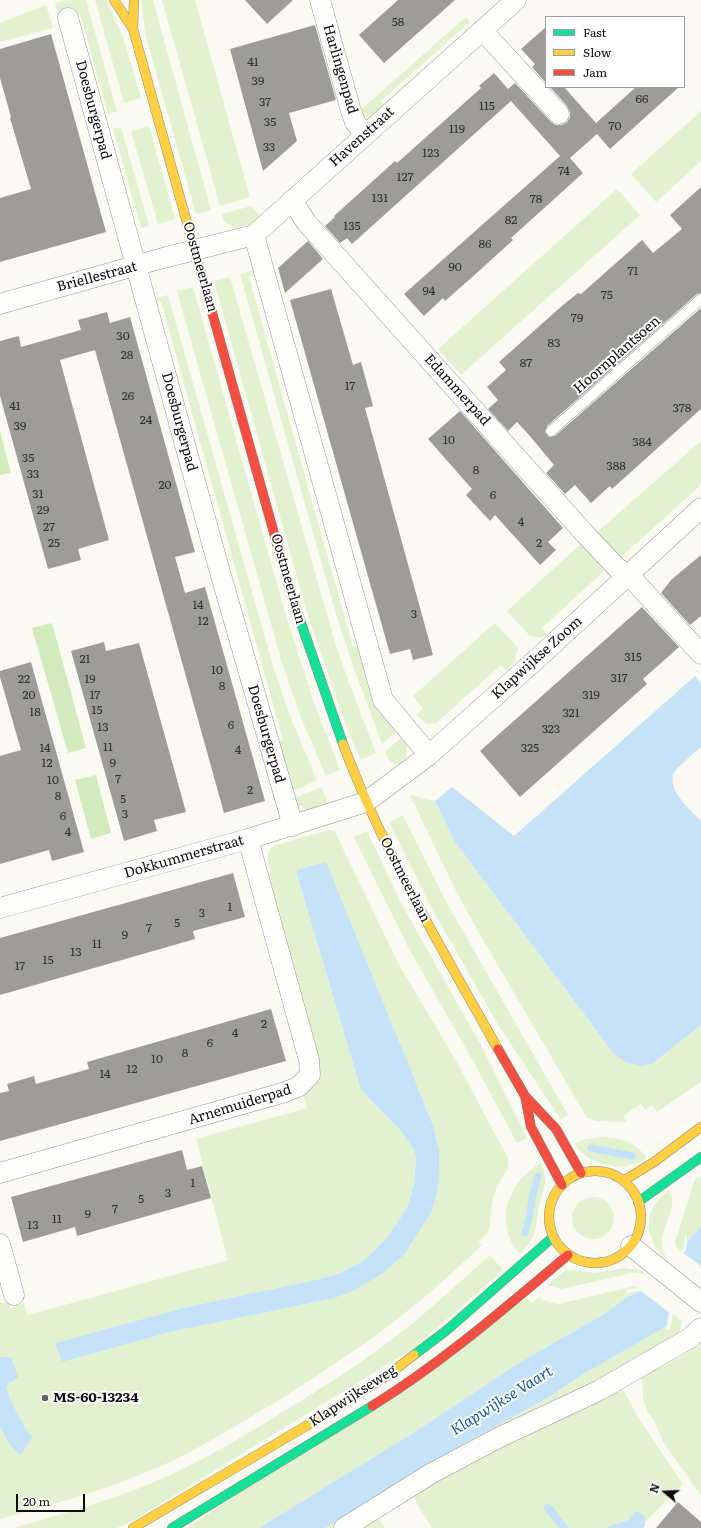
<!DOCTYPE html>
<html>
<head>
<meta charset="utf-8">
<style>
  body { margin:0 }
  #map { position:relative; width:701px; height:1528px; overflow:hidden; background:#fbfaf2; font-family:Literata,serif }
  canvas { display:block }
  .legend { position:absolute; left:545px; top:16px; width:140px; height:72px; box-sizing:border-box; background:#fff; border:1px solid #9e9e9e; margin:0; padding:5px 7px; list-style:none; font-size:12px; color:#0d0d0d }
  .legend li { display:flex; align-items:center; gap:8px; height:20px }
  .legend b { width:20px; border:1px solid #9e9e9e }
  .north { position:absolute; left:645px; top:1472px; width:40px; height:40px; -webkit-text-stroke:3px #fff; paint-order:stroke; rotate:289deg; font-size:11px; font-weight:700; line-height:16px; text-align:center; color:#0d0d0d }
  .north::after { content:''; display:block; margin:auto; width:14px; height:18px; background:#0d0d0d; clip-path:polygon(50% 0,100% 100%,50% 72%,0 100%) }
  .scale { position:absolute; left:16px; top:1494px; width:69px; height:18px; box-sizing:border-box; border:2px solid #0d0d0d; border-top:0; padding-left:5px; font-size:12px; line-height:14px; white-space:nowrap; color:#0d0d0d; -webkit-text-stroke:3px #fff; paint-order:stroke }
</style>
</head>
<body>
<div id="map">
<canvas width="701" height="1528"></canvas>
<ul class="legend">
<li><b style="height:5px;background:#16e098"></b>Fast</li>
<li><b style="height:5px;background:#ffcf43"></b>Slow</li>
<li><b style="height:5px;background:#f24e42"></b>Jam</li>
</ul>
<div class="north">N</div>
<div class="scale">20 m</div>
</div>
<script>
const c = document.querySelector('canvas').getContext('2d');
c.lineJoin = 'round';
function fill(path, color) {
  c.fillStyle = color;
  c.fill(path, 'evenodd');
}
function stroke(path, color, width, dash) {
  c.strokeStyle = color;
  c.lineWidth = width;
  c.lineCap = dash ? 'butt' : 'round';
  c.setLineDash(dash || []);
  c.stroke(path);
}
function label(font, color, halo, rows, align = 'center') {
  c.font = font + ' Literata,serif';
  c.lineWidth = 4;
  c.setLineDash([]);
  c.textBaseline = 'middle';
  c.strokeStyle = halo;
  c.fillStyle = color;
  for (const [text, x, y, turn = 0] of rows) {
    c.save();
    c.translate(x, y);
    c.rotate((+turn || 0) * Math.PI / 180);
    c.textAlign = isNaN(turn) ? turn : align;
    if (halo) c.strokeText(text, 0, 0);
    c.fillText(text, 0, 0);
    c.restore();
  }
}
const green = new Path2D(`
  M 66,0 L 86,0 L 117,111 L 108,114 L 80,14 L 58,17 L 55,3 Z
  M 95,0 L 107,0 L 125,43 L 141,98 L 124,103 Z
  M 141,0 L 153,0 L 211,210 L 196,214 L 146,37 Z
  M 162,0 L 195,0 L 250,197 L 220,206 Z
  M 46,5 L 53,28 L 0,42 L 0,23 Z
  M 466,17 L 470,22 L 381,101 L 385,106 L 373,116 L 364,117 L 358,112 Z
  M 701,111 L 701,161 L 656,202 L 631,174 Z
  M 149,126 L 175,219 L 158,224 L 131,131 Z
  M 121,127 L 149,226 L 141,228 L 113,129 Z
  M 617,189 L 640,215 L 461,375 L 438,349 Z
  M 251,206 L 261,217 L 251,224 L 234,228 L 224,221 L 222,214 Z
  M 254,270 L 256,274 L 249,277 L 353,647 L 359,645 L 398,730 L 382,744 L 354,669 L 336,614 L 240,274 Z
  M 230,277 L 337,649 L 348,680 L 376,753 L 361,760 L 349,734 L 308,616 L 214,281 Z
  M 193,287 L 284,609 L 312,697 L 340,770 L 326,776 L 301,718 L 282,663 L 178,295 L 177,291 Z
  M 168,295 L 274,669 L 290,716 L 317,780 L 291,792 L 277,742 L 283,740 L 161,301 L 154,303 L 153,299 Z
  M 701,441 L 701,485 L 619,559 L 595,534 Z
  M 581,544 L 604,571 L 542,628 L 547,634 L 542,638 L 530,636 L 507,611 Z
  M 495,623 L 518,648 L 515,662 L 506,671 L 501,665 L 436,723 L 427,724 L 416,715 L 423,709 L 413,696 Z
  M 403,736 C 408,745 410,757 400,764 C 391,765 389,760 385,752 Z
  M 321,787 L 327,799 L 327,807 L 309,811 L 298,805 L 293,799 Z
  M 410,795 L 435,801 L 455,842 L 601,1037 L 652,1064 L 701,1025 L 701,1082 L 657,1112 L 652,1105 L 645,1110 L 641,1104 L 623,1116 L 627,1122 L 595,1121 L 587,1118 L 479,933 L 454,887 Z
  M 403,815 L 449,907 L 568,1115 L 561,1120 L 497,1023 L 433,911 L 389,822 Z
  M 328,830 L 332,830 L 335,832 L 398,963 L 455,1059 L 508,1158 L 508,1168 L 497,1186 L 493,1198 L 490,1218 L 490,1228 L 488,1232 L 478,1242 L 482,1245 C 446,1279 409,1312 368,1341 C 331,1367 293,1392 254,1415 C 227,1431 201,1447 172,1461 C 117,1487 58,1503 0,1519 L 0,1426 L 6,1439 L 32,1437 C 24,1426 6,1399 6,1385 C 6,1376 10,1366 11,1358 L 0,1357 L 0,1303 L 8,1301 L 10,1308 L 24,1303 L 28,1315 L 228,1260 L 196,1139 L 307,1108 L 302,1092 L 311,1082 L 264,874 L 271,872 C 268,862 265,854 273,846 ZM 297,875 L 418,1087 L 433,1125 L 437,1139 L 432,1211 L 404,1255 L 382,1274 L 353,1291 L 335,1298 L 292,1307 L 254,1313 L 174,1331 L 62,1362 L 55,1343 L 183,1308 L 321,1279 L 340,1273 L 363,1261 L 385,1240 L 401,1217 L 408,1205 L 414,1184 L 416,1157 L 414,1150 L 401,1131 L 361,1090 Z
  M 367,831 L 401,903 L 482,1047 L 527,1138 L 517,1143 L 473,1061 L 408,947 L 354,837 Z
  M 600,1137 C 621,1138 634,1141 647,1158 C 640,1161 633,1165 626,1166 C 607,1169 585,1159 574,1144 L 585,1139 Z
  M 541,1163 C 550,1185 543,1186 539,1207 C 535,1232 538,1234 520,1254 C 516,1249 512,1244 510,1239 C 498,1208 514,1178 541,1163 Z
  M 701,1176 L 701,1226 L 687,1242 L 686,1235 L 685,1235 L 684,1248 L 680,1251 L 676,1246 L 675,1242 L 695,1179 Z
  M 669,1190 C 679,1206 662,1225 662,1242 C 661,1249 665,1254 667,1260 C 649,1246 642,1220 657,1201 C 661,1197 665,1193 669,1190 Z
  M572 1218a21 21 0 1 1 42 0a21 21 0 1 1-42 0Z
  M 490,1255 L 503,1270 L 414,1348 L 136,1519 L 117,1528 L 13,1528 C 62,1514 112,1500 159,1480 C 197,1463 233,1443 268,1421 C 316,1392 364,1362 408,1327 C 436,1304 463,1279 490,1255 Z
  M 624,1268 L 639,1270 L 647,1274 L 632,1273 L 562,1289 L 547,1285 L 564,1271 L 575,1270 L 594,1273 Z
  M 634,1286 L 639,1288 L 626,1290 L 625,1293 L 641,1291 L 627,1297 L 606,1313 L 517,1364 L 413,1433 L 259,1528 L 187,1528 L 527,1298 L 531,1303 L 539,1297 L 545,1301 L 559,1304 Z
  M 673,1314 L 682,1321 L 678,1337 L 381,1498 L 333,1528 L 325,1528 L 460,1446 L 551,1396 L 585,1373 L 667,1326 L 667,1329 L 670,1330 Z
  M 701,1345 L 701,1496 L 663,1442 L 655,1422 L 647,1411 L 643,1398 L 642,1376 L 681,1357 L 688,1351 Z
  M 621,1386 L 641,1422 L 683,1484 L 644,1523 L 637,1528 L 432,1528 L 417,1504 L 415,1497 L 419,1489 Z
  M 374,1517 L 381,1522 L 385,1528 L 353,1528 Z`);
const forest = new Path2D(`
  M 0,431 L 11,473 L 0,475 Z
  M 52,623 L 86,748 L 68,753 L 32,628 Z
  M 96,775 L 111,833 L 91,839 L 75,780 Z`);
const water = new Path2D(`
  M 695,676 L 701,683 L 701,747 C 695,753 677,767 674,773 C 666,790 691,810 701,821 L 701,1025 L 652,1064 L 641,1066 L 632,1064 L 624,1061 L 614,1054 L 455,842 L 435,801 L 452,787 L 514,836 Z
  M 326,862 L 433,1125 L 439,1150 L 439,1168 L 438,1188 L 432,1211 L 404,1255 L 382,1274 L 353,1291 L 335,1298 L 174,1331 L 62,1362 L 55,1343 L 183,1308 L 320,1279 L 340,1273 L 363,1261 L 385,1240 L 401,1217 L 408,1205 L 414,1184 L 416,1157 L 414,1150 L 401,1131 L 361,1090 L 297,875 L 298,870 Z
  M 701,1226 L 701,1283 L 669,1311 L 667,1326 L 585,1373 L 551,1396 L 460,1446 L 325,1528 L 259,1528 L 413,1433 L 517,1364 L 606,1313 L 627,1297 L 641,1291 L 686,1251 L 687,1242 Z
  M 0,1357 L 11,1357 L 18,1377 L 6,1386 C 12,1405 20,1421 32,1437 L 21,1455 L 17,1453 L 6,1439 L 0,1426 Z
  M 548,1504 L 552,1506 L 569,1528 L 559,1528 L 544,1509 L 545,1505 Z
  M 637,1511 C 645,1514 646,1518 645,1526 L 643,1528 L 607,1528 C 613,1523 621,1524 628,1520 C 632,1517 632,1513 637,1511 Z`);
const pier = new Path2D(`
  M 682,1252 L 701,1266 L 701,1285 L 671,1314 L 640,1290 Z`);
const stream = new Path2D(`
  M 591,1148 L 632,1156
  M 525,1233 L 529,1219 L 532,1198 L 538,1176`);
const building = new Path2D(`
  M 245,0 L 293,0 L 267,24 Z
  M 398,0 L 455,0 L 384,63 L 359,35 Z
  M 315,25 L 336,100 L 289,113 L 297,141 L 263,171 L 230,49 Z
  M 546,27 L 546,83 L 532,67 L 535,64 L 521,49 Z
  M 51,34 L 106,232 L 0,262 L 0,198 L 31,189 L 10,118 L 11,117 L 0,78 L 0,49 Z
  M 494,73 L 508,89 L 515,83 L 551,122 L 556,125 L 562,125 L 567,122 L 570,117 L 570,112 L 567,106 L 550,87 L 564,87 L 596,123 L 636,87 L 679,87 L 610,149 L 597,134 L 570,158 L 583,173 L 511,238 L 513,240 L 479,271 L 445,301 L 443,298 L 424,316 L 404,294 L 560,156 L 511,101 L 352,244 L 347,238 L 340,243 L 325,226 L 335,217 L 334,216 L 395,161 L 397,163 L 481,88 L 479,86 Z
  M 701,187 L 701,293 L 697,294 L 547,426 L 545,432 L 549,437 L 555,436 L 701,308 L 701,409 L 612,489 L 610,486 L 591,503 L 575,485 L 565,494 L 546,473 L 554,465 L 529,435 L 517,422 L 508,431 L 488,409 L 498,400 L 487,387 L 506,370 L 499,362 L 563,305 L 578,293 L 581,294 L 642,240 L 653,253 L 682,229 L 670,215 Z
  M 308,241 L 323,259 L 285,293 L 278,268 Z
  M 331,289 L 353,365 L 361,362 L 373,406 L 365,408 L 433,655 L 413,660 L 410,649 L 390,654 L 290,300 Z
  M 107,312 L 110,323 L 130,317 L 195,552 L 175,557 L 185,593 L 205,587 L 265,801 L 224,813 L 95,350 L 60,360 L 109,540 L 78,549 L 81,560 L 48,569 L 0,396 L 0,341 L 19,336 L 21,347 L 81,330 L 78,320 Z
  M 460,411 L 563,528 L 548,542 L 556,550 L 540,565 L 495,515 L 490,521 L 466,495 L 472,489 L 428,439 Z
  M 701,555 L 701,616 L 690,625 L 661,593 L 671,580 Z
  M 642,607 L 679,647 L 643,679 L 647,684 L 520,797 L 480,751 Z
  M 104,642 L 106,651 L 139,643 L 186,812 L 154,820 L 157,831 L 124,841 L 71,651 Z
  M 31,662 L 84,852 L 52,861 L 49,850 L 0,864 L 0,756 L 21,750 L 0,677 L 0,671 Z
  M 233,873 L 245,917 L 193,931 L 195,939 L 0,995 L 0,938 Z
  M 271,1009 L 286,1061 L 0,1141 L 0,1093 L 9,1091 L 7,1084 L 34,1076 L 36,1084 L 89,1069 L 87,1062 Z
  M 182,1150 L 187,1170 L 202,1166 L 211,1198 L 77,1236 L 75,1227 L 23,1242 L 11,1197 Z
  M 678,1502 L 701,1522 L 701,1528 L 656,1528 Z`);
const lane = new Path2D(`
  M 551,431 L 701,299`);
const street = new Path2D(`
  M 320,0 L 351,111 L 355,122 L 365,135
  M 68,18 L 218,565 L 293,826
  M 482,30 L 559,114
  M 292,200 L 306,222 L 586,535 L 617,568 L 628,574 L 701,654
  M 254,235 L 383,700 L 429,755
  M 0,304 L 163,258 L 254,235 L 516,0
  M 0,908 L 248,839 L 366,802 L 429,755 L 539,657 L 701,508
  M 0,1173 L 282,1093 L 298,1087 L 310,1075 L 309,1060 L 248,839
  M 0,1244 L 14,1295
  M 631,1246 L 701,1302
  M 344,1528 L 432,1473 L 498,1438 L 600,1390 L 690,1338 L 701,1328`);
const fast = new Path2D(`
  M 281,558 L 293,600 L 343,744
  M 638,1202 L 701,1157
  M 414,1355 L 447,1330 L 553,1237
  M 172,1528 L 372,1406`);
const slow = new Path2D(`
  M 114,0 L 133,29
  M 134,0 L 133,29 L 196,255
  M 343,744 C 383,851 442,949 498,1049
  M549 1217a46 46 0 1 1 92 0a46 46 0 1 1-92 0Z
  M 623,1181 L 654,1162 L 701,1127
  M 133,1528 L 318,1419 L 388,1375 L 414,1355`);
const jam = new Path2D(`
  M 196,255 L 281,558
  M 498,1049 L 525,1096 L 556,1129 L 581,1173
  M 525,1096 L 531,1127 L 562,1185
  M 372,1406 C 443,1362 505,1308 568,1255`);
const markers = [
  [45,1398,4,"#60605d"]
];
const numberNames = [
  ["58",398,22],
  ["41",253,62],
  ["39",258,81],
  ["66",642,99],
  ["37",265,102],
  ["115",487,106],
  ["35",270,122],
  ["70",615,126],
  ["119",457,129],
  ["33",269,147],
  ["123",431,153],
  ["74",564,171],
  ["127",405,177],
  ["131",380,198],
  ["78",536,199],
  ["82",511,220],
  ["135",352,226],
  ["86",485,244],
  ["90",455,267],
  ["71",633,271],
  ["94",429,291],
  ["75",607,295],
  ["79",577,318],
  ["30",123,336],
  ["83",554,343],
  ["28",127,355],
  ["87",526,363],
  ["17",350,386],
  ["26",128,396],
  ["41",15,406],
  ["378",682,408],
  ["24",146,420],
  ["39",20,426],
  ["10",449,440],
  ["384",642,442],
  ["35",28,458],
  ["388",616,466],
  ["8",476,470],
  ["33",33,474],
  ["20",165,485],
  ["31",38,494],
  ["6",493,495],
  ["29",43,510],
  ["4",521,522],
  ["27",49,527],
  ["25",54,543],
  ["2",539,543],
  ["14",198,605],
  ["3",414,614],
  ["12",203,621],
  ["315",633,657],
  ["21",85,659],
  ["10",217,670],
  ["317",619,678],
  ["22",24,679],
  ["19",90,679],
  ["8",222,686],
  ["20",29,695],
  ["17",95,695],
  ["319",591,695],
  ["15",97,710],
  ["18",35,712],
  ["321",571,713],
  ["6",231,725],
  ["13",103,727],
  ["323",551,729],
  ["11",108,747],
  ["14",45,748],
  ["325",530,748],
  ["4",238,750],
  ["12",47,763],
  ["9",113,763],
  ["7",118,779],
  ["10",53,780],
  ["2",250,790],
  ["8",58,796],
  ["5",123,799],
  ["3",125,814],
  ["6",63,816],
  ["4",68,832],
  ["1",230,907],
  ["3",202,913],
  ["5",177,923],
  ["7",149,928],
  ["9",125,935],
  ["11",97,944],
  ["13",76,952],
  ["15",48,960],
  ["17",20,966],
  ["2",264,1024],
  ["4",235,1033],
  ["6",210,1043],
  ["8",185,1053],
  ["10",157,1059],
  ["12",132,1069],
  ["14",105,1074],
  ["1",193,1183],
  ["3",168,1193],
  ["5",141,1199],
  ["7",115,1209],
  ["9",88,1214],
  ["11",57,1219],
  ["13",33,1225]
];
const streetNames = [
  ["Harlingenpad",340,69,74],
  ["Doesburgerpad",93,110,75],
  ["Havenstraat",362,137,-42],
  ["Oostmeerlaan",200,267,74],
  ["Briellestraat",97,277,-15],
  ["Hoornplantsoen",617,355,-41],
  ["Edammerpad",457,390,48],
  ["Doesburgerpad",179,422,75],
  ["Oostmeerlaan",288,579,74],
  ["Klapwijkse Zoom",537,658,-42],
  ["Doesburgerpad",266,734,74],
  ["Dokkummerstraat",184,857,-16],
  ["Oostmeerlaan",405,880,63],
  ["Arnemuiderpad",240,1105,-17],
  ["Klapwijkseweg",353,1396,-33]
];
const poiNames = [
  ["MS-60-13234",53,1398]
];
const waterNames = [
  ["Klapwijkse Vaart",502,1401,-32]
];
fill(green, '#e2f2d0');
fill(forest, '#d1ebbe');
fill(water, '#c6e2f8');
fill(pier, '#fbfaf2');
stroke(stream, '#c6e2f8', 7);
fill(building, '#9e9c98');
stroke(lane, '#949490', 11);
stroke(street, '#949490', 21);
stroke(fast, '#8b8a87', 10);
stroke(slow, '#8b8a87', 10);
stroke(jam, '#8b8a87', 10);
stroke(lane, '#fefefd', 10);
stroke(street, '#fefefd', 20);
stroke(fast, '#16e098', 9);
stroke(slow, '#ffcf43', 9);
stroke(jam, '#f24e42', 9);
for (const [x, y, r, color] of markers) {
  const dot = new Path2D();
  dot.arc(x, y, r, 0, 2 * Math.PI);
  c.fillStyle = color;
  c.fill(dot);
  stroke(dot, '#fff', 1.5);
}
label('12px', '#313130', null, numberNames);
label('14px', '#0d0d0d', '#fff', streetNames);
label('bold 14px', '#0d0d0d', '#fff', poiNames, 'left');
label('italic 15px', '#0e58a7', '#fff', waterNames);
</script>
</body>
</html>
